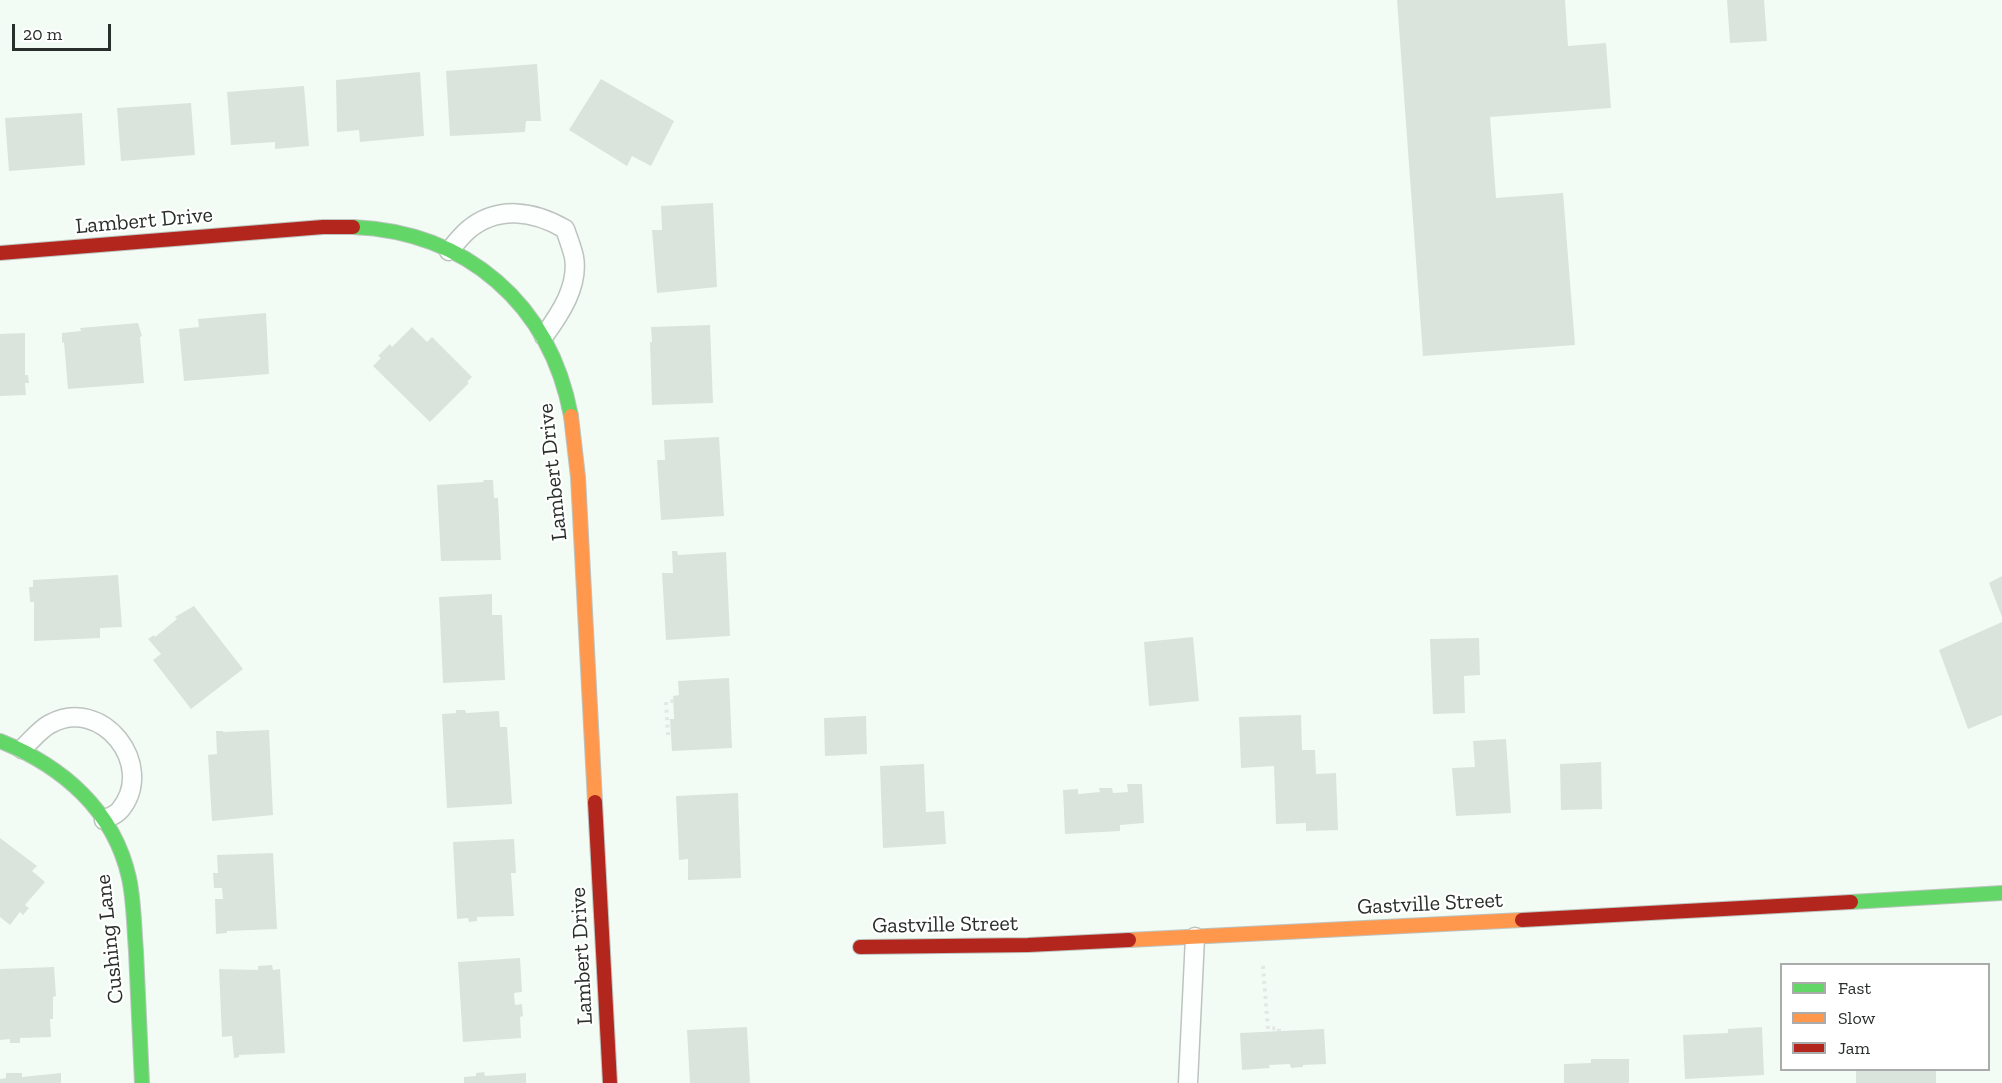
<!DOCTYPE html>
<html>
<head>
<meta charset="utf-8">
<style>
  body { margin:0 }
  #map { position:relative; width:2002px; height:1083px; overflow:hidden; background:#f2fcf5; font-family:"Zilla Slab",serif }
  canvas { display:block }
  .legend { position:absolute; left:1780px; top:963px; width:210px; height:108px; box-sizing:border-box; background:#fff; border:2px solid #a9acaa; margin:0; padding:8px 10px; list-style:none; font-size:18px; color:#292f2b }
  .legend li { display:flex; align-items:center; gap:12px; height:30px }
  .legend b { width:30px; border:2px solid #a9acaa }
  .scale { position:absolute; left:12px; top:24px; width:99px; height:27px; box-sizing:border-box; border:3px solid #292f2b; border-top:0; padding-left:8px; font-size:18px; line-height:21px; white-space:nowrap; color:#292f2b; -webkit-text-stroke:4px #fff; paint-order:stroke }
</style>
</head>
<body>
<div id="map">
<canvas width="2002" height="1083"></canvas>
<ul class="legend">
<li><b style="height:8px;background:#63d668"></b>Fast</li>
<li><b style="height:8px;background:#ff974d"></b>Slow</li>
<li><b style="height:8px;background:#b3261e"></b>Jam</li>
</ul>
<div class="scale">20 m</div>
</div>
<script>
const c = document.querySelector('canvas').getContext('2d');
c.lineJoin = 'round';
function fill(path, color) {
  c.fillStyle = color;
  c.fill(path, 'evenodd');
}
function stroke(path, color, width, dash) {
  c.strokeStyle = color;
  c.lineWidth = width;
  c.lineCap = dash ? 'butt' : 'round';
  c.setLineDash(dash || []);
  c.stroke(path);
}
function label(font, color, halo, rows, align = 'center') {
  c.font = font + ' "Zilla Slab",serif';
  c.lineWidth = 4.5;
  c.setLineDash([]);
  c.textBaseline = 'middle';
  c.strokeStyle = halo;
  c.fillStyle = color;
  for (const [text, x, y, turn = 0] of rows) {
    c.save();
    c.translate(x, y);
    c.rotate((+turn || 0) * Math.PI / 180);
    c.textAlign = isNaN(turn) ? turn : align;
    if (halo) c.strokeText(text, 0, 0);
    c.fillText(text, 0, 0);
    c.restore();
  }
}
const building = new Path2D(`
  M 1397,0 L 1565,0 L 1568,46 L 1606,43 L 1611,108 L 1490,117 L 1496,198 L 1563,193 L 1575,345 L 1423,356 Z
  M 1727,0 L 1764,0 L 1767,41 L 1730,43 Z
  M 537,64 L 541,121 L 526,121 L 525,132 L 450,136 L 446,71 Z
  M 420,72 L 424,136 L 360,142 L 359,130 L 337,132 L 336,80 Z
  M 601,79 L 674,121 L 651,166 L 632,156 L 627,166 L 569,130 Z
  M 304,86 L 309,146 L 275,149 L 275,142 L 231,145 L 227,92 Z
  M 191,103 L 195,155 L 121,161 L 117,108 Z
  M 82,113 L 85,165 L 9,171 L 5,118 Z
  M 713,203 L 717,287 L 657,293 L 652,230 L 662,230 L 661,206 Z
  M 266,313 L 269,374 L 184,381 L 179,329 L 199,327 L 198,319 Z
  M 138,323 L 142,336 L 140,337 L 144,383 L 68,389 L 64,342 L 62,343 L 62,333 L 81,331 L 80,328 Z
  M 710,325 L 713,403 L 652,405 L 650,342 L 652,342 L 651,327 Z
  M 412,327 L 427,342 L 432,337 L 472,377 L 467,382 L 469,383 L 430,422 L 373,366 L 381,358 L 378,356 L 390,344 L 392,347 Z
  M 25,333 L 25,375 L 28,375 L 29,383 L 25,383 L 26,395 L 0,396 L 0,334 Z
  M 719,437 L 724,516 L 661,520 L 657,460 L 665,460 L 664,440 Z
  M 483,480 L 493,480 L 494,498 L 498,498 L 501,560 L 441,561 L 437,485 L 484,482 Z
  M 672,551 L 677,551 L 678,555 L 726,552 L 730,636 L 666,640 L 662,573 L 673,573 Z
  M 118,575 L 122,627 L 100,628 L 100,638 L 34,641 L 34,602 L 30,602 L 29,587 L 33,587 L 33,580 Z
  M 2002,576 L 2002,617 L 1989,583 Z
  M 492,594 L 492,615 L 502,615 L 505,680 L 443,683 L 439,597 Z
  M 194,606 L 243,669 L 191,709 L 153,660 L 161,654 L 148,639 L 154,635 L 155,637 L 177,619 L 175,617 Z
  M 2002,622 L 2002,715 L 1968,729 L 1939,650 Z
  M 1193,637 L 1199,701 L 1149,706 L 1144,642 Z
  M 1479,638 L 1480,675 L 1464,676 L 1465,713 L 1433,714 L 1430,639 Z
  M 729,678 L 732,748 L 672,751 L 670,719 L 674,719 L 673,696 L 679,695 L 678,681 Z
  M 456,710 L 465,710 L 466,713 L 499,711 L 500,727 L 507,727 L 512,804 L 447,808 L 442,714 L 456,713 Z
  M 1301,715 L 1302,750 L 1315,750 L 1316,774 L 1336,773 L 1338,830 L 1306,831 L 1306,823 L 1276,824 L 1274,766 L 1241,768 L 1239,717 Z
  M 866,716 L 867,754 L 825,756 L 824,718 Z
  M 269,730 L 273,815 L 212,821 L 208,755 L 217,754 L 216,731 L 223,731 L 223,732 Z
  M 1506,739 L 1511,813 L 1456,816 L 1452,768 L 1475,767 L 1473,741 Z
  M 1601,762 L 1602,809 L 1561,810 L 1560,764 Z
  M 924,764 L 926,812 L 944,811 L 946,844 L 883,848 L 880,766 Z
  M 1127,784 L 1142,784 L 1144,823 L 1120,825 L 1120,831 L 1065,834 L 1063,790 L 1078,789 L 1078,794 L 1100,792 L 1099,788 L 1112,788 L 1113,793 L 1128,792 Z
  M 738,793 L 741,878 L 688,880 L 688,859 L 679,860 L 676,796 Z
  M 0,838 L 37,866 L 32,871 L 45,882 L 25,905 L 29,908 L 23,915 L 20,912 L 10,925 L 0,917 Z
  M 514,839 L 516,873 L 511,873 L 514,916 L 477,917 L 477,921 L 469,922 L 468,918 L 457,919 L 453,842 Z
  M 273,853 L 277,929 L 227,931 L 227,933 L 216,934 L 215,899 L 223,899 L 222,888 L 214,888 L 213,873 L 218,873 L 217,855 Z
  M 520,958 L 522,992 L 514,993 L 515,1005 L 522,1004 L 523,1016 L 520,1017 L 521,1038 L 463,1042 L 458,962 Z
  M 272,965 L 273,970 L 280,969 L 285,1053 L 239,1055 L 239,1057 L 234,1058 L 232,1036 L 222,1037 L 219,969 L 258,970 L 258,966 Z
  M 54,967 L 56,996 L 53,997 L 53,1019 L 50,1019 L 51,1037 L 20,1038 L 20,1043 L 10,1043 L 10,1039 L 0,1040 L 0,969 Z
  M 747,1027 L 750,1083 L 690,1083 L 687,1030 Z
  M 1762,1027 L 1764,1075 L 1685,1079 L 1683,1035 L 1728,1033 L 1728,1029 Z
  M 1324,1029 L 1326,1064 L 1303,1065 L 1303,1067 L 1291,1068 L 1290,1064 L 1269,1065 L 1270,1068 L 1242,1070 L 1240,1033 Z
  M 1591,1059 L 1629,1059 L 1629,1083 L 1564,1083 L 1564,1064 L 1591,1063 Z
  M 1856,1070 L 1936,1070 L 1936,1083 L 1856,1083 Z
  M 484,1072 L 485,1076 L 526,1073 L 526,1083 L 464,1083 L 464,1077 L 476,1076 L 476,1073 Z
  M 6,1073 L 22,1073 L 22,1077 L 61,1073 L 61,1083 L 0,1083 L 0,1079 L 6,1078 Z`);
const path = new Path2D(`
  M 668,735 L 666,702 L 673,701
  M 1263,966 L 1268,1029 L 1279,1028 L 1279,1031`);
const lane = new Path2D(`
  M 449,251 C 455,244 461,236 468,230 C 498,205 534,211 565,229 C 568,238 572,248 574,257 C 579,286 560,314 544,336
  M 22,749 C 31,741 40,729 50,724 C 102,695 157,766 120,810 C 116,815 109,817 104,820
  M 1188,1083 L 1195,937`);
const fast = new Path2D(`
  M 353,227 C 467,232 550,304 571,416
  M 0,741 C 62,766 114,810 129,878 C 134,901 134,927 136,951 C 138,995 140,1039 142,1083
  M 1851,902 L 2002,893`);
const slow = new Path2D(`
  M 571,416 L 578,477 L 595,802
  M 1129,940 L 1522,920`);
const jam = new Path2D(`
  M 0,253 L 323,227 L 353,227
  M 595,802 L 610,1083
  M 1522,920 L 1851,902
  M 860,947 L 1028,945 L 1129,940`);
const streetNames = [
  ["Lambert Drive",144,221,-5],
  ["Lambert Drive",553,472,-96],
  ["Gastville Street",1430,904,-3],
  ["Gastville Street",945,925,-1],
  ["Cushing Lane",110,939,-96],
  ["Lambert Drive",582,956,-93]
];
fill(building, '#dbe3dd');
stroke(lane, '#bdc4bf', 21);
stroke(fast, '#bdc4bf', 16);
stroke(slow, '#bdc4bf', 16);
stroke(jam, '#bdc4bf', 16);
stroke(path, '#e4e7e5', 4, [3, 4.5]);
stroke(lane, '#fdfffe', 18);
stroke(fast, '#63d668', 14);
stroke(slow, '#ff974d', 14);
stroke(jam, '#b3261e', 14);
label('22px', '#292f2b', '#fff', streetNames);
</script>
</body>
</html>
